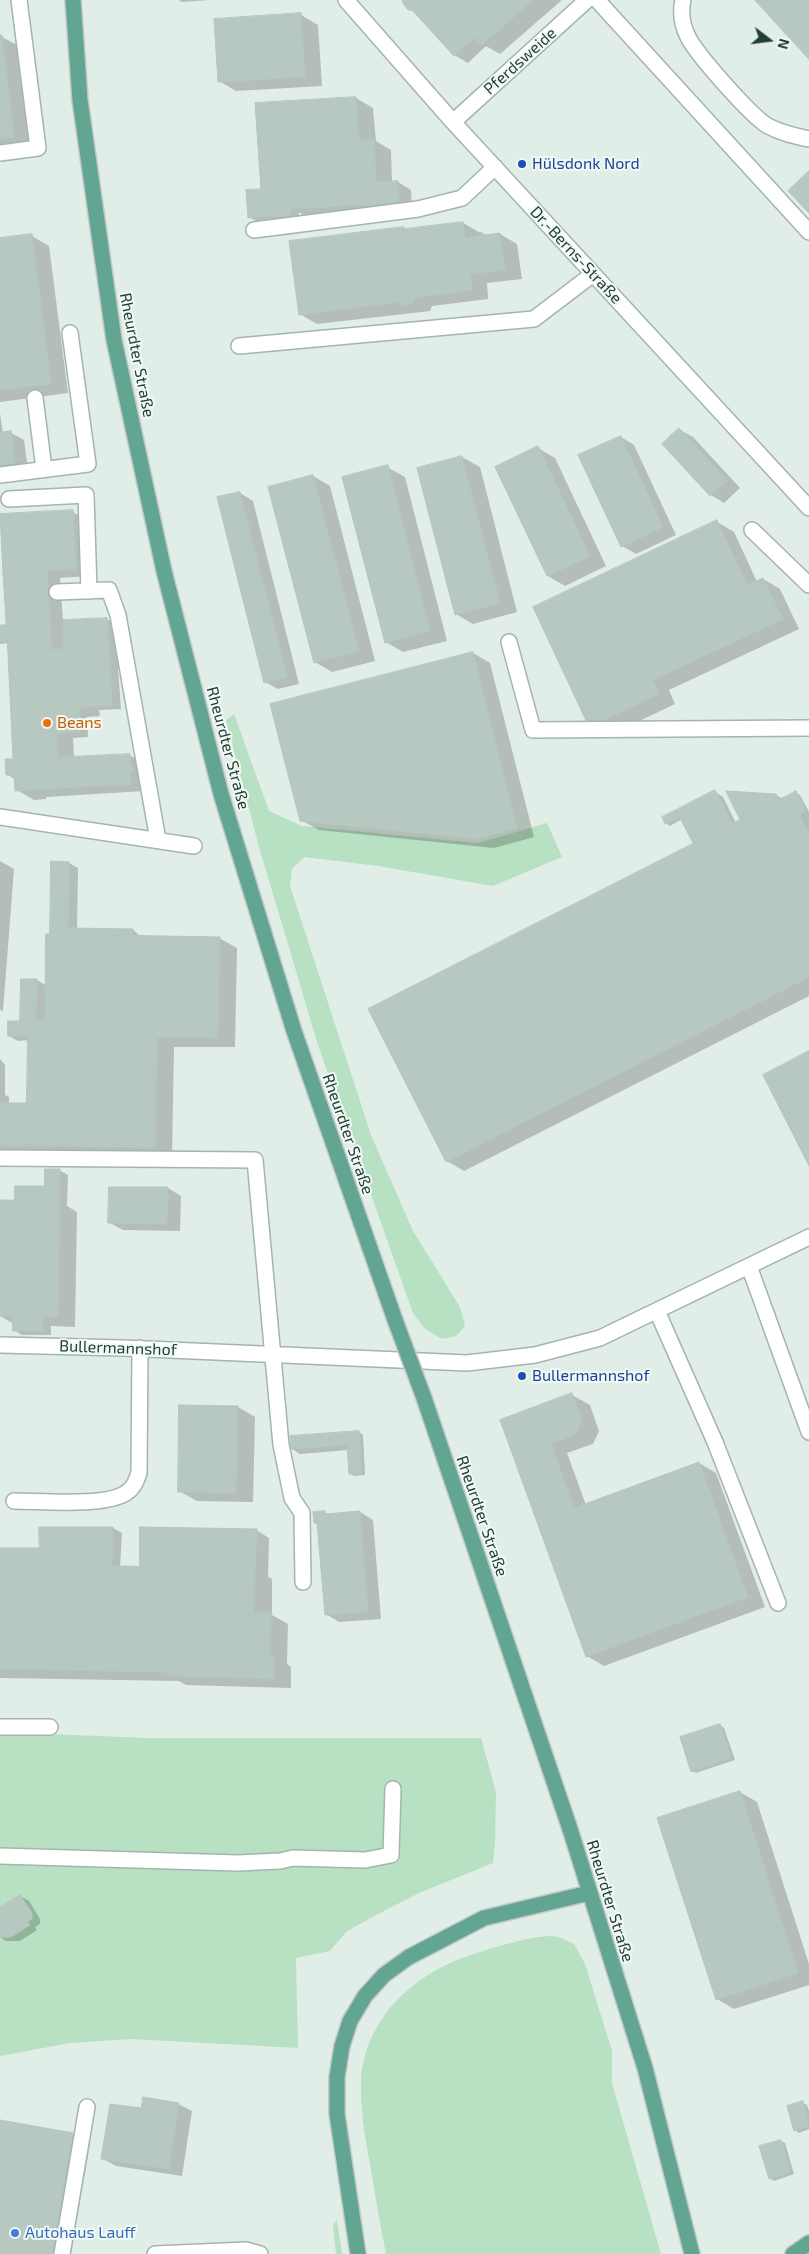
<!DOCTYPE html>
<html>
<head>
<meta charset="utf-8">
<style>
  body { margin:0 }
  #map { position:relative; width:809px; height:2254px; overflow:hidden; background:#e1ede7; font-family:"Exo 2",sans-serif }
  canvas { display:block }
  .north { position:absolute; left:744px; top:15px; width:50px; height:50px; -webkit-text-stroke:4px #f2f9f5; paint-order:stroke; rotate:105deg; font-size:14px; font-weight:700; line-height:20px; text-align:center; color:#203f36 }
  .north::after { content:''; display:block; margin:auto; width:18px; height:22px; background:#203f36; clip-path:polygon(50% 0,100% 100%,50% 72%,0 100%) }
</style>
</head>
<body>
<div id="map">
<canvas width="809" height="2254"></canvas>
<div class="north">N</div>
</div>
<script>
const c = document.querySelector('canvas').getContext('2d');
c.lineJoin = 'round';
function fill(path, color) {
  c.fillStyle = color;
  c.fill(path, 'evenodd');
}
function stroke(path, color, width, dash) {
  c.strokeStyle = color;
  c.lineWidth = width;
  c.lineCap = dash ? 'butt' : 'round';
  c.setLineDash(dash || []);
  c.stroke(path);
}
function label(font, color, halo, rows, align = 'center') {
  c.font = font + ' "Exo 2",sans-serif';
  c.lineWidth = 4;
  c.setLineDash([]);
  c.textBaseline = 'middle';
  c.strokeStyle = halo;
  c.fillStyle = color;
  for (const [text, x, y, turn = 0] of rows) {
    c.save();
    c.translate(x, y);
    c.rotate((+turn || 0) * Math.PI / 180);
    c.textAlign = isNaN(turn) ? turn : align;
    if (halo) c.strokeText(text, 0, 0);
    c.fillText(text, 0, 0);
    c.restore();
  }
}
const green = new Path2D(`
  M 234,714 L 269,811 L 302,826 L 478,843 L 547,823 L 562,857 L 493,886 L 378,866 L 304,857 L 292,869 L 290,886 L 371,1135 L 413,1231 L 460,1307 L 465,1326 L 456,1336 L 442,1339 L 425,1329 L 413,1313 L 318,1045 L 259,847 L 226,720 Z
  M 0,1732 L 147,1738 L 481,1738 L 496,1792 L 495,1843 L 493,1863 L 419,1893 L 378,1914 L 347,1931 L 330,1951 L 296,1958 L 298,2048 L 132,2039 L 70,2043 L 0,2056 Z
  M 550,1936 L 559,1937 L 574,1944 L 585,1964 L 612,2051 L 612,2083 L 661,2254 L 386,2254 C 380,2224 375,2194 370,2164 C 365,2137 360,2108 361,2081 C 365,2020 410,1977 465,1957 C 492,1948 521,1938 550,1936 Z
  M 337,2220 L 342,2254 L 336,2254 L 333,2225 Z`);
const shadow = new Path2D(`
  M 179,0 L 209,0 L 182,2 Z
  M 404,0 L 562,0 L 500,54 L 486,46 L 468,63 L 454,55 L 418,14 L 409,9 Z
  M 301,15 L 318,25 L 322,86 L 236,91 L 219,81 Z
  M 0,36 L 19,46 L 31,146 L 0,150 Z
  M 356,98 L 373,108 L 376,141 L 391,150 L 392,182 L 398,182 L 411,190 L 412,210 L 305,216 L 299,212 L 299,220 L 258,222 L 249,217 Z
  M 463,223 L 486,236 L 500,234 L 517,244 L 522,279 L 487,283 L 488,299 L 432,306 L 430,311 L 317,324 L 300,314 L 404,228 L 408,230 Z
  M 32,236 L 49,246 L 68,393 L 0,402 L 0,240 Z
  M 0,413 L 3,434 L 11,433 L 24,440 L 28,470 L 0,474 Z
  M 680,430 L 693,437 L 740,488 L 724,503 L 711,495 Z
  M 621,437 L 634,445 L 676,535 L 636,554 L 622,546 Z
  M 538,448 L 555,458 L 606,566 L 565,586 L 548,576 L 497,468 Z
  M 462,457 L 480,467 L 517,612 L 473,624 L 456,614 Z
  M 387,467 L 405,477 L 447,641 L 403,652 L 386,642 Z
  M 313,476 L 330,486 L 375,661 L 332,672 L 315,662 Z
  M 240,493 L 253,501 L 299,684 L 278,689 L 265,682 Z
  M 72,512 L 86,519 L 89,576 L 60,578 L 63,621 L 107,619 L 120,626 L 123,668 L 118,668 L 121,709 L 99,710 L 100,716 L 87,717 L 88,737 L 73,738 L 74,758 L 129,755 L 142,762 L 144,791 L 46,797 L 46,799 L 34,800 L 17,790 L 16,780 L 7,774 L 15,760 L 8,643 L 0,644 L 0,626 L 7,627 L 1,516 Z
  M 717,522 L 734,532 L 757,582 L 763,579 L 780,589 L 799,629 L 669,690 L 675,704 L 608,736 L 590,726 Z
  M 473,653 L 490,663 L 534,837 L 494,848 L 319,830 L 301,820 Z
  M 715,792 L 723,797 L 736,823 L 742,820 L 728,792 L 776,795 L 783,799 L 796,793 L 800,795 L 809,812 L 809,996 L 464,1171 L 447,1161 L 695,844 L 682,819 L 670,826 L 666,823 Z
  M 0,861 L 14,869 L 3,1011 L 0,1010 Z
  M 52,863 L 69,863 L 78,868 L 77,929 L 133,930 L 141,937 L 219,938 L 237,948 L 235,1047 L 174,1047 L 172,1157 L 0,1155 L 0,1059 L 5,1065 L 5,1095 L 9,1097 L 9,1104 L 28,1105 L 29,1040 L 18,1041 L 9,1036 L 21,1022 L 37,980 L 47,986 L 52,935 Z
  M 59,1170 L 68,1175 L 67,1206 L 77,1212 L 75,1327 L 51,1326 L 51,1335 L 22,1335 L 14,1330 L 14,1324 L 0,1316 L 0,1217 L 16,1201 L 16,1187 L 46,1188 Z
  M 110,1188 L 168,1188 L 181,1196 L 180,1231 L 123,1230 L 110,1223 Z
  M 572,1395 L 590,1405 L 599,1431 L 593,1444 L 567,1453 L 586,1505 L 699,1463 L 716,1473 L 765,1607 L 604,1666 L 587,1656 L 501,1420 Z
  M 238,1407 L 255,1417 L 253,1502 L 197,1501 L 179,1491 Z
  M 359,1432 L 363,1435 L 365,1475 L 354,1476 L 350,1473 L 349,1450 L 300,1454 L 292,1449 Z
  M 324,1512 L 329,1515 L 360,1512 L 373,1520 L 381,1619 L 339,1622 L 326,1614 Z
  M 41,1528 L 113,1528 L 122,1533 L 120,1568 L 145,1568 L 256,1530 L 269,1538 L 268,1577 L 272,1579 L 272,1615 L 288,1624 L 287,1664 L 291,1667 L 291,1688 L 186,1685 L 179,1681 L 0,1678 L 0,1550 L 41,1550 Z
  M 720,1725 L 724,1728 L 735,1760 L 696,1773 L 692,1771 Z
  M 740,1792 L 757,1802 L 809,1964 L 809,1985 L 734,2009 L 717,1999 Z
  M 20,1896 L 29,1901 L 40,1919 L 40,1924 L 35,1927 L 37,1930 L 20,1941 L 6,1941 L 0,1937 L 0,1910 Z
  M 803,2103 L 807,2105 L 809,2111 L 809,2129 L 799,2133 L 795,2130 Z
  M 178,2104 L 192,2111 L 182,2176 L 116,2166 L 103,2159 L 142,2110 Z
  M 0,2121 L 73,2134 L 90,2144 L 71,2254 L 0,2254 Z
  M 781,2141 L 785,2143 L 794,2174 L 774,2181 L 770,2178 Z`);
const building = new Path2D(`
  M 403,0 L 442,0 L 475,37 L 454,56 L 412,10 L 408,10 L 403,3 Z
  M 442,0 L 533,0 L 482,45 Z
  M 755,0 L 809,0 L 809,59 Z
  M 301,13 L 305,77 L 218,82 L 214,19 Z
  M 0,35 L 2,35 L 14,137 L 0,139 Z
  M 356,97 L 359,140 L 374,139 L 376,182 L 261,190 L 255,103 Z
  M 809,171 L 809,213 L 788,191 Z
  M 398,181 L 399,203 L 290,209 L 289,187 Z
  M 289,188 L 291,215 L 248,218 L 246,190 Z
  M 463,222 L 465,238 L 479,236 L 481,232 L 485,235 L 500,233 L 505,270 L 470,274 L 472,290 L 413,298 L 405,229 Z
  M 404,227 L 414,300 L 412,304 L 401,305 L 399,302 L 299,315 L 289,241 Z
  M 32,234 L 40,298 L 0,303 L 0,238 Z
  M 40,298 L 51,384 L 0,390 L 0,303 Z
  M 679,428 L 727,480 L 710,496 L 662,444 Z
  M 11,431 L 15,463 L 0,465 L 0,433 Z
  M 621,436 L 663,527 L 621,547 L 578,455 Z
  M 538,446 L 590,556 L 547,576 L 495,467 Z
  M 462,456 L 500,603 L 455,615 L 417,468 Z
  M 388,465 L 430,631 L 385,643 L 342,477 Z
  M 313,475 L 359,651 L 314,663 L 268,487 Z
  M 240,492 L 287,677 L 264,683 L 217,497 Z
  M 73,510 L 76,569 L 3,573 L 0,514 Z
  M 717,520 L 747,585 L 763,578 L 783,619 L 653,680 L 659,694 L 589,727 L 533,607 Z
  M 47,571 L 52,650 L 8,653 L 3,573 Z
  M 107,618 L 110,661 L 80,662 L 79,648 L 64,649 L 63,620 Z
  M 0,625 L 6,625 L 7,642 L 0,642 Z
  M 79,648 L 83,707 L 55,708 L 58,758 L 27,759 L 29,790 L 15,791 L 14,775 L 6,775 L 5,759 L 13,759 L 8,653 Z
  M 473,652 L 517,828 L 476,839 L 300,821 L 270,704 Z
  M 110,661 L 112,705 L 83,707 L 80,662 Z
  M 79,707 L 80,732 L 56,734 L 55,708 Z
  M 130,754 L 130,766 L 135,769 L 131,772 L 131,784 L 29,790 L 27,759 Z
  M 715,790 L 732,824 L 693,843 L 676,810 Z
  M 726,791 L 776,794 L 779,800 L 740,819 Z
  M 796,791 L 806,811 L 799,815 L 789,795 Z
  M 789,795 L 809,834 L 809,977 L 446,1162 L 368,1009 Z
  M 676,810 L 680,817 L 665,824 L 662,817 Z
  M 51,861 L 69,862 L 68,934 L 50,934 Z
  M 68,928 L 133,929 L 133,935 L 68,934 Z
  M 46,934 L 220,937 L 218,1038 L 45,1036 Z
  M 21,979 L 37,979 L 36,1021 L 20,1021 Z
  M 8,1021 L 45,1021 L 45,1036 L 8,1036 Z
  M 28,1036 L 99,1037 L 97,1147 L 26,1145 Z
  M 99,1037 L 157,1037 L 155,1148 L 97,1147 Z
  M 809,1051 L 809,1166 L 763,1075 Z
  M 0,1103 L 27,1103 L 26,1146 L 0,1146 Z
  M 45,1169 L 60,1169 L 59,1201 L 45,1200 Z
  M 15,1186 L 45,1186 L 45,1200 L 15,1200 Z
  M 109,1187 L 168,1187 L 167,1224 L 108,1223 Z
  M 0,1200 L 60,1201 L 58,1317 L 0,1316 Z
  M 13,1317 L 43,1317 L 43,1331 L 13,1331 Z
  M 572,1393 L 582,1420 L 576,1434 L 551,1444 L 574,1508 L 699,1462 L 748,1597 L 586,1657 L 500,1420 Z
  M 179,1405 L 238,1406 L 236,1493 L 178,1492 Z
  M 359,1431 L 360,1444 L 347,1445 L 346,1432 Z
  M 346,1432 L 347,1445 L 291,1449 L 290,1436 Z
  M 360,1444 L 362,1473 L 349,1474 L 347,1445 Z
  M 325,1511 L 325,1514 L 360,1511 L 368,1612 L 325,1615 L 317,1523 L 314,1523 L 313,1512 Z
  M 39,1527 L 84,1527 L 83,1566 L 40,1565 Z
  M 84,1527 L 113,1527 L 112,1566 L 83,1566 Z
  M 140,1527 L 257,1529 L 255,1568 L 140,1567 Z
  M 0,1548 L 40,1548 L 40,1565 L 0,1565 Z
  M 0,1565 L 40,1565 L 40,1611 L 168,1611 L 168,1672 L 0,1669 Z
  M 40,1565 L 255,1568 L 254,1612 L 40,1611 Z
  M 168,1611 L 271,1613 L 270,1655 L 274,1656 L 274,1679 L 168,1676 Z
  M 720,1724 L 731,1758 L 691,1772 L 680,1737 Z
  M 740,1791 L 798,1973 L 716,2000 L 657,1818 Z
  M 20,1895 L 32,1913 L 32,1919 L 27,1922 L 30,1925 L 11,1937 L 0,1937 L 0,1908 Z
  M 143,2097 L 179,2103 L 169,2169 L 101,2159 L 110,2104 L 141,2108 Z
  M 803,2101 L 809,2126 L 794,2131 L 787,2106 Z
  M 0,2120 L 73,2133 L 52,2254 L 0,2254 Z
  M 781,2140 L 791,2172 L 769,2179 L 759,2146 Z`);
const minor = new Path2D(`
  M 346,0 L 453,122 L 809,508
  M 597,0 L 809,232
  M 683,0 C 680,13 682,25 688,37 C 697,55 752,117 768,126 C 781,133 795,136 809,139
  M 453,122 L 587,0
  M 0,153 L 38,148 L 19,0
  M 254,230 L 418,209 L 462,198 L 495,167
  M 239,346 L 534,319 L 593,274
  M 35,398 L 44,469
  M 0,475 L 88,464 L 70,333
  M 9,499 L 86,495 L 89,591
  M 752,530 L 809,585
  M 57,592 L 109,590 L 118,615 L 158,840
  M 509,642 L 533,730 L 809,728
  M 0,817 L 194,846
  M 0,1158 L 255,1160 L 281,1445 L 292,1498 L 302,1513 L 303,1582
  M 749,1266 L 809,1432
  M 657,1311 L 715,1442 L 778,1603
  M 0,1345 L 124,1348 L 467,1363 L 535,1355 L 600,1338 L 809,1237
  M 14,1501 C 42,1501 104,1507 126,1493 C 134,1488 136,1481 139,1473 L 140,1348
  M 0,1727 L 50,1727
  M 0,1856 L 238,1863 L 280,1861 L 293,1858 L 365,1860 L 391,1855 L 393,1789
  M 62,2254 L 87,2107
  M 155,2254 L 246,2250 L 260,2254`);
const major = new Path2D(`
  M 73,0 L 80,100 L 114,340 L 164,571 L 221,794 L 294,1031 L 395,1320
  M 424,1398 L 570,1829 L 645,2068 L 692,2254
  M 358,2254 L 337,2114 L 337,2077 L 342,2046 L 350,2021 L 365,1996 L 384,1975 L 409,1957 L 484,1918 L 589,1893
  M 793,2254 L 809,2243`);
const majorBridge = new Path2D(`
  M 395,1320 L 424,1398`);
const markers = [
  [522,164,5,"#1a4fb4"],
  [47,723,5,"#e8710a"],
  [522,1376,5,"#1a4fb4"],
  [15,2233,5,"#3f7fe0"]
];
const streetNames = [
  ["Pferdsweide",520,61,-42],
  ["Dr.-Berns-Straße",576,255,47],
  ["Rheurdter Straße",137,355,79],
  ["Rheurdter Straße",228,748,75],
  ["Rheurdter Straße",348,1134,71],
  ["Bullermannshof",118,1348,2],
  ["Rheurdter Straße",482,1516,71],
  ["Rheurdter Straße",610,1901,73]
];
const transitNames = [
  ["Hülsdonk Nord",532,164],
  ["Bullermannshof",532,1376]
];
const foodNames = [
  ["Beans",57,723]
];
const shopNames = [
  ["Autohaus Lauff",25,2233]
];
fill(green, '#b8e0c2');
fill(shadow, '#0003');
fill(building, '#b6c8c0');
stroke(building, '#b3c7be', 1);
stroke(minor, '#a3b5ae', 18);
stroke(major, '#c1c9c7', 18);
stroke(minor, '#fff', 15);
stroke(major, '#62a592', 15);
stroke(majorBridge, '#c1c9c7', 18, []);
stroke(majorBridge, '#62a592', 15);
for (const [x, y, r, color] of markers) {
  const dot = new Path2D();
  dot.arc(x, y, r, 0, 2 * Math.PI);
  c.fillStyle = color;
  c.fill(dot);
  stroke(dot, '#f2f9f5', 2);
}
label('16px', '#203f36', '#f2f9f5', streetNames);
label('16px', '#164399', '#f2f9f5', transitNames, 'left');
label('16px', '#c56008', '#f2f9f5', foodNames, 'left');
label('16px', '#366cbe', '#f2f9f5', shopNames, 'left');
</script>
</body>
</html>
